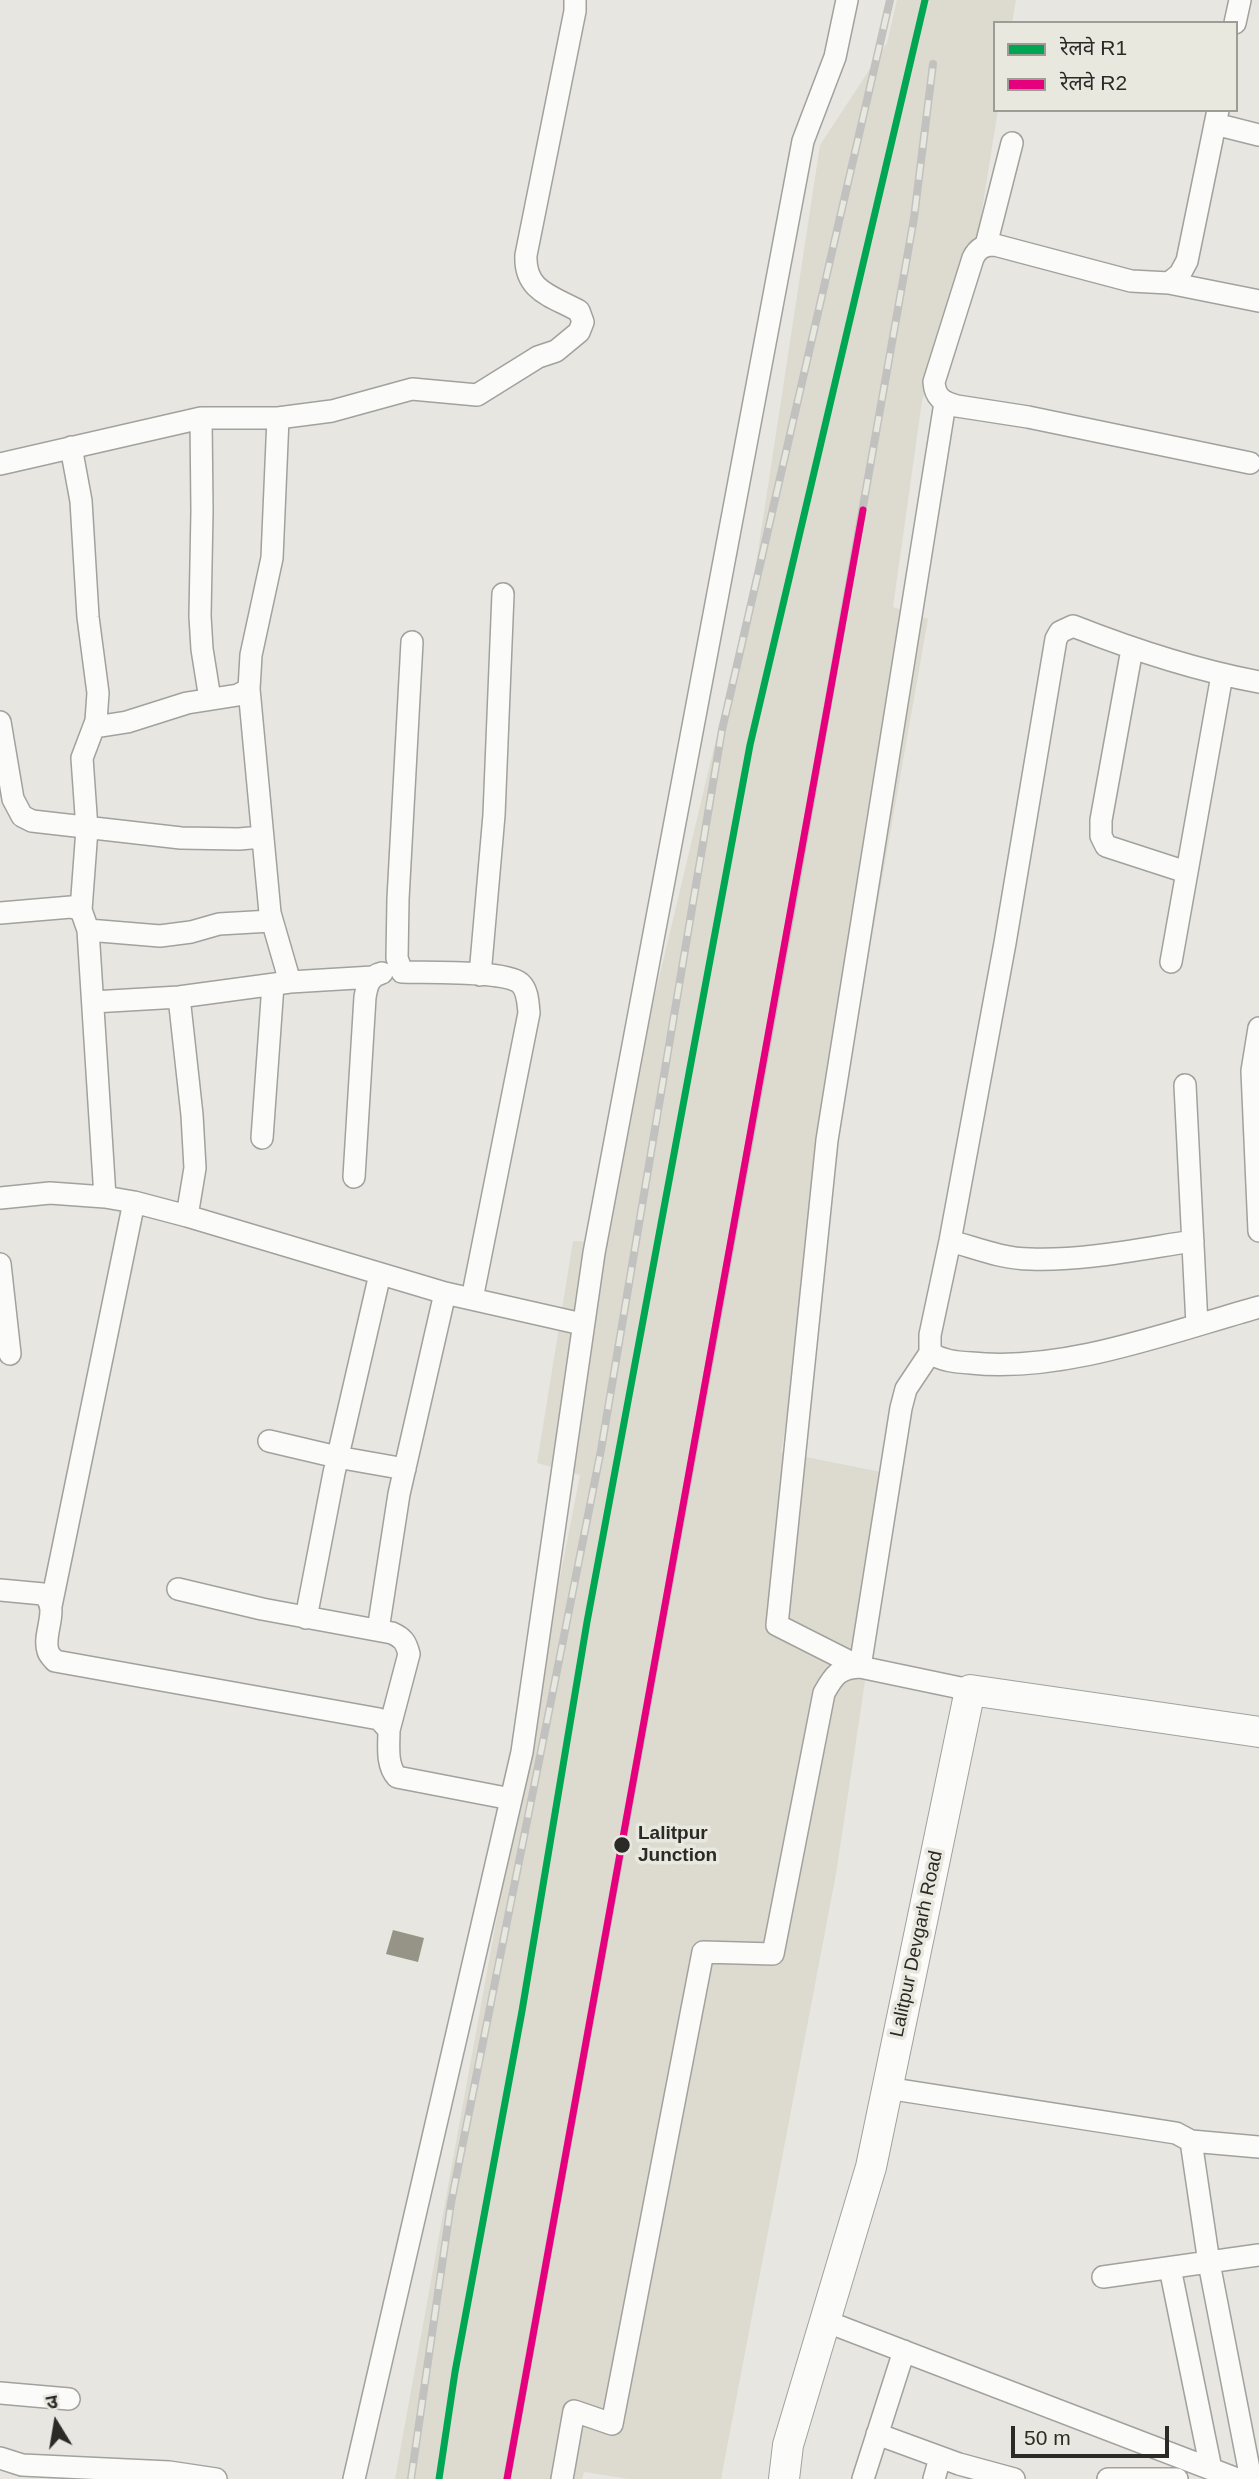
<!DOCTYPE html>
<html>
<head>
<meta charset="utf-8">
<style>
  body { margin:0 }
  #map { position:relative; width:1259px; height:2479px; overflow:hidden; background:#e7e6e1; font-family:Arial,"Noto Sans Devanagari",sans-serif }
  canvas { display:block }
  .legend { position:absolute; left:993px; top:21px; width:245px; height:91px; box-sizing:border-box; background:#e9e8df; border:2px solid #9d9c95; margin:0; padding:9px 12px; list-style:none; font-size:21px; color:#2b2a27 }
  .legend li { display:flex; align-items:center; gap:14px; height:35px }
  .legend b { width:35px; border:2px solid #9d9c95 }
  .north { position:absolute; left:21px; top:2388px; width:70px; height:70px; -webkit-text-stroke:5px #e9e8df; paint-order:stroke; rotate:349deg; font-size:19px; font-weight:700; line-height:28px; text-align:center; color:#2b2a27 }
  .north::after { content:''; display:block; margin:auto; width:24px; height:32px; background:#2b2a27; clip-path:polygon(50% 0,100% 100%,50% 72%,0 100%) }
  .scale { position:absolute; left:1011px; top:2426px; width:158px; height:32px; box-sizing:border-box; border:4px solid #2b2a27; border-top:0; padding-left:9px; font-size:21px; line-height:24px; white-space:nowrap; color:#2b2a27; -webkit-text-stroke:5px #e9e8df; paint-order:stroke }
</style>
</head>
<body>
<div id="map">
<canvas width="1259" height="2479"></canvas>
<ul class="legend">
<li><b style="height:9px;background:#00a651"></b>रेलवे R1</li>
<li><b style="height:9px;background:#e5007d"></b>रेलवे R2</li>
</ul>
<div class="north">उ</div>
<div class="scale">50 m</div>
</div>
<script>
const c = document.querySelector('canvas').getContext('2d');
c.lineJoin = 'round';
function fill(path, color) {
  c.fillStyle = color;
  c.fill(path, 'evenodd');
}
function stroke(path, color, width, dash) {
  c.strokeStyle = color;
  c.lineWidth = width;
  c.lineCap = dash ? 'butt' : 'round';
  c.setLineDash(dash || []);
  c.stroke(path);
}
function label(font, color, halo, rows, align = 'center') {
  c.font = font + ' Arial,sans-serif';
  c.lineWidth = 7;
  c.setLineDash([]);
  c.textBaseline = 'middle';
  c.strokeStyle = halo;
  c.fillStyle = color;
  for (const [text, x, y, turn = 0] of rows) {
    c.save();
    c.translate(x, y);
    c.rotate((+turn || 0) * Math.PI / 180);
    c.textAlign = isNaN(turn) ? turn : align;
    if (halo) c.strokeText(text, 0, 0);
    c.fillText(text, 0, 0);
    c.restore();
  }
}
const built = new Path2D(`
  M 897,0 L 1016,0 L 1012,23 L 995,23 L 995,110 L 998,110 L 979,229 L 922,401 L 893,607 L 928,619 L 781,1452 L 896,1475 L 836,1874 L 721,2479 L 629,2479 L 584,2472 L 582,2479 L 395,2479 L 540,1679 L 580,1475 L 537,1463 L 573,1241 L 596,1242 L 753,584 L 820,145 L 887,43 Z`);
const building = new Path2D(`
  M 393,1930 L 424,1938 L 418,1962 L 386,1954 Z`);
const street = new Path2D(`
  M 1235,23 L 1240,0
  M 1218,110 L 1187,261 L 1180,274 L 1169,283 L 1131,281 L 995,245 C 984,245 978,248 973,258 L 934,382 C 935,397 942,402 957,406 L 1028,417 L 1250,463
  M 1215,124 L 1259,135
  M 986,245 L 1012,143
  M 1169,283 L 1259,301
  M 201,418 L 202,511 L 200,616 L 202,649 L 210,699
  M 71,447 L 81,501 L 88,617 L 98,693 L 96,721 L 82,758 L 87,829 L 81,910
  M 0,464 L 201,418 L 278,418 L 332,411 L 412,389 L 477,395 L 538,357 L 556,351 L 579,332 L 583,322 L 579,311 C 552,296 524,291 526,255 L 575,11 L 575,0
  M 412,642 L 398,899 L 397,958 L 402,972 C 425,973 503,970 520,983 C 528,990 528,1003 529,1013 L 472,1299
  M 1132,649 L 1101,820 L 1101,836 L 1106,846 L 1186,872
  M 1259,682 C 1195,670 1134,650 1073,626 L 1060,632 L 1056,639 L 1005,943 L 950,1241 L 930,1335 L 930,1353 C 943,1361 955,1362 971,1363 C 1063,1373 1170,1332 1259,1307
  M 249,689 L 270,913 L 290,982
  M 0,722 L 13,799 L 22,816 L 32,821 L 181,838 L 239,839 L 262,837
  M 95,727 L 127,722 L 187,703 L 238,695 L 249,689 L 251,655 L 272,558 L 278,418
  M 0,913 L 71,907 L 81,910 L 88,930 L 105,1197
  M 88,930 L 160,936 L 191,932 L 219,924 L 271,921
  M 1171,962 L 1222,675
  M 480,975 L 494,815 L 503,594
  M 179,997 L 192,1115 L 195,1168 L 187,1216
  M 93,1002 L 179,997 L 290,982 L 373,977
  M 1259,1028 L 1252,1071 L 1259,1231
  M 1185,1085 L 1197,1325
  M 262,1138 L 273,985
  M 354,1177 L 365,997 C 367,986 369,976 382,973
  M 0,1198 L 50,1193 L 105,1197 L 134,1202 L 187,1216 L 445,1293 L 582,1324
  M 950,1241 C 976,1248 1003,1259 1030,1259 C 1084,1261 1140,1249 1193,1241
  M 0,1264 L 10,1354
  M 930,1353 L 906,1389 L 901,1408 L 860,1667 L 777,1625 L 827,1140 L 945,403
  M 269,1441 L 337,1457 L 405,1469
  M 178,1589 L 262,1609 L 392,1633 C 403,1638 406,1642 409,1654 L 389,1730
  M 0,1590 L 43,1594 C 61,1608 42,1633 48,1651 C 49,1655 52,1657 55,1661 L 379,1719 L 389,1730 C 389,1745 386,1765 397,1777 L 511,1799
  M 51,1606 L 134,1202
  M 306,1618 L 334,1473 L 380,1274
  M 378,1630 L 399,1494 L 445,1293
  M 887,2088 L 1176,2133 L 1191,2141 L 1209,2263 L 1251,2479
  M 1191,2141 L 1259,2147
  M 1170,2268 L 1211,2469
  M 1103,2277 L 1259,2255
  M 825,2321 L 1237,2479
  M 0,2393 L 69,2399
  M 877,2434 L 959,2464 L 1014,2479
  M 0,2458 L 22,2465 L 169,2472 L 216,2479
  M 354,2479 L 522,1752 L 594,1253 L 803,141 L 835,57 L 847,0
  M 562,2479 L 574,2411 L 612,2424 L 703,1952 L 773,1954 L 824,1693 C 834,1675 839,1668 860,1667 L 970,1690
  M 863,2479 L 904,2351
  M 934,2479 L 940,2458
  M 1108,2479 L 1177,2479`);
const secondary = new Path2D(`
  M 784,2479 L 788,2445 L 871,2167 L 970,1690 L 1259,1732`);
const rail = new Path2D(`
  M 411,2479 L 451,2203 L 601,1450 L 722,730 L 890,0
  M 507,2479 L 796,885 L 914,218 L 933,64`);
const rail1 = new Path2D(`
  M 439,2479 L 455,2372 L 522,2011 L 587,1622 L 750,745 L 925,0`);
const rail2 = new Path2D(`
  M 507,2479 L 863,510`);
const markers = [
  [622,1845,9,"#2b2a27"]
];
const stopNames = [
  ["Lalitpur",638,1834],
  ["Junction",638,1856]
];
const streetNames = [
  ["Lalitpur Devgarh Road",917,1944,-78]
];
fill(built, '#dddbd0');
fill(building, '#969487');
stroke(street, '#a2a19d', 24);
stroke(secondary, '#a2a19d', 32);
stroke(street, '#fbfbfa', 21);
stroke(secondary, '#fbfbfa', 30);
stroke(rail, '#c1c1c0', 8);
stroke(rail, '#e9e8df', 5, [16]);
stroke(rail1, '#00a651', 7);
stroke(rail2, '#e5007d', 7);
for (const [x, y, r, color] of markers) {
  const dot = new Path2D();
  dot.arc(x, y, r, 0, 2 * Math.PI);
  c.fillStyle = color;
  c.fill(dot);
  stroke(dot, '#e9e8df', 2.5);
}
label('bold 19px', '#2b2a27', '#e9e8df', stopNames, 'left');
label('19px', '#2b2a27', '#e9e8df', streetNames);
</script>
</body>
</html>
